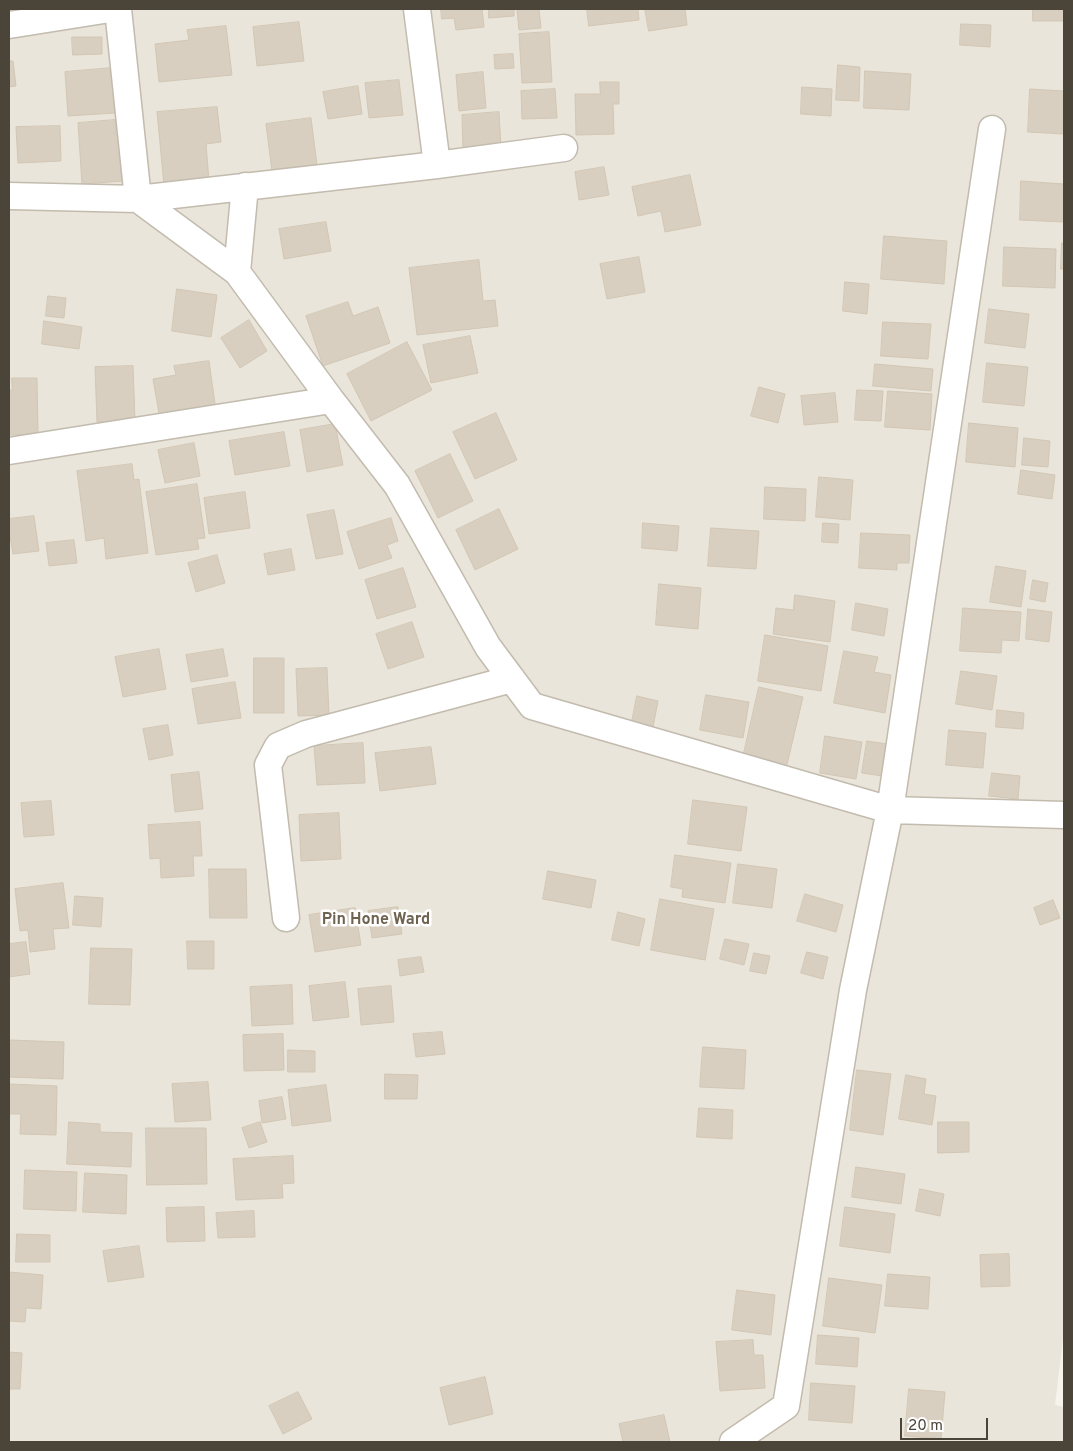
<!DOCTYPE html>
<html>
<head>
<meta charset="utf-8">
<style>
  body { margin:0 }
  #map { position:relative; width:1073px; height:1451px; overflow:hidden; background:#f6f3ec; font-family:Overpass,sans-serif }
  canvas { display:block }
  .frame { position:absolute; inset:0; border:10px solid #4b4439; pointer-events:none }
  .scale { position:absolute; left:900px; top:1418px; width:88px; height:22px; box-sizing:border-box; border:2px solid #4b4439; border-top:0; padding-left:6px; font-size:15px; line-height:18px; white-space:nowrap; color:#4b4439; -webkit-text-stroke:4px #fff; paint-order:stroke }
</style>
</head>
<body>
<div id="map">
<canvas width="1073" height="1451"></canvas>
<div class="frame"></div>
<div class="scale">20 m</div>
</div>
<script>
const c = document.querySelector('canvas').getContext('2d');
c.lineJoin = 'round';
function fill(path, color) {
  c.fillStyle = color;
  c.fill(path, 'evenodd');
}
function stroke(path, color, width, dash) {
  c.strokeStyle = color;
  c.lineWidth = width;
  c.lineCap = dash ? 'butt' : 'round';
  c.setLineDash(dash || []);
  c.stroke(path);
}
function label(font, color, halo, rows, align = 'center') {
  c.font = font + ' Overpass,sans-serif';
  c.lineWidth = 5;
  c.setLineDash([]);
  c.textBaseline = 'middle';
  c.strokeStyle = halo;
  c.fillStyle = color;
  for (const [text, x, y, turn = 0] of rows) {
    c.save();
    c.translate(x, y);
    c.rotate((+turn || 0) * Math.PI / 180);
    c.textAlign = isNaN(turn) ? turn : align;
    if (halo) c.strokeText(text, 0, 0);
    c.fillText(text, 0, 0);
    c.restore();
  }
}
const residential = new Path2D(`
  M 9,9 L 1064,9 L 1064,1329 L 1055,1405 L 1064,1407 L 1064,1442 L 9,1442 Z`);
const building = new Path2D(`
  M 441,9 L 482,9 L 484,27 L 456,30 L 454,18 L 442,19 Z
  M 489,9 L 514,9 L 514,16 L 489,18 Z
  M 539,9 L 541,28 L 519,30 L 517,10 Z
  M 587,9 L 638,9 L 639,20 L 589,26 Z
  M 645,9 L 685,9 L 687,25 L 649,31 Z
  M 1033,9 L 1064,9 L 1064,21 L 1033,21 Z
  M 299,22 L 304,61 L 257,66 L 253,27 Z
  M 961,24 L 991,25 L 990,47 L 960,45 Z
  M 226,26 L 232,75 L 159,82 L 155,44 L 189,40 L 187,30 Z
  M 549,32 L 552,82 L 522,83 L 519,34 Z
  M 72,37 L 102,37 L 102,54 L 73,55 Z
  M 513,54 L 514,68 L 495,69 L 494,55 Z
  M 9,61 L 13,61 L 16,86 L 9,87 Z
  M 838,65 L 860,67 L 859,101 L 836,100 Z
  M 112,68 L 115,113 L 68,116 L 65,72 Z
  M 865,71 L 911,74 L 909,110 L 864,108 Z
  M 483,72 L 486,108 L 459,111 L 456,75 Z
  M 399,80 L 403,115 L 369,118 L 365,83 Z
  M 600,82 L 619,82 L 619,104 L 613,104 L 614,134 L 576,135 L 575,94 L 600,94 Z
  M 358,86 L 362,114 L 328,119 L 323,92 Z
  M 802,87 L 832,89 L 831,116 L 801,114 Z
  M 555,89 L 557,118 L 522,119 L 521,91 Z
  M 1030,89 L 1064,91 L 1064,134 L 1028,132 Z
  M 217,107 L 221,142 L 206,144 L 209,181 L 164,185 L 157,112 Z
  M 499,112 L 501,148 L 463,150 L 462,115 Z
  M 311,118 L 318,173 L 273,179 L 266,124 Z
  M 115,120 L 116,135 L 121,135 L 124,181 L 82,184 L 78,123 Z
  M 60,126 L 61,161 L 18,163 L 16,127 Z
  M 604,167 L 609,195 L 579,200 L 575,172 Z
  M 690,175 L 701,225 L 665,232 L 661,211 L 638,216 L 632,187 Z
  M 1021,181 L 1064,184 L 1064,222 L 1020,220 Z
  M 326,222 L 331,251 L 284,259 L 279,229 Z
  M 884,236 L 947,241 L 944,284 L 881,279 Z
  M 1062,243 L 1064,243 L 1064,269 L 1061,269 Z
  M 1004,247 L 1056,249 L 1055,288 L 1003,286 Z
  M 639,257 L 645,292 L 607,299 L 600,264 Z
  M 479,260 L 483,301 L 495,300 L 498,326 L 417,335 L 409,268 Z
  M 845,282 L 869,284 L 867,314 L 843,311 Z
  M 177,289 L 217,295 L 211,337 L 172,331 Z
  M 48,296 L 66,298 L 64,318 L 46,316 Z
  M 348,302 L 353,316 L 378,307 L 390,343 L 323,366 L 306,316 Z
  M 989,309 L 1029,314 L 1025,348 L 985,343 Z
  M 249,320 L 267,351 L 240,368 L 221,338 Z
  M 44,321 L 82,327 L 79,349 L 42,344 Z
  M 883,322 L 931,324 L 928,359 L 881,356 Z
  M 470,336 L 478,373 L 431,383 L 423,345 Z
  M 407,342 L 432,390 L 371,421 L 347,374 Z
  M 209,361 L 216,411 L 160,419 L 153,379 L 176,375 L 174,366 Z
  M 987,363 L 1028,367 L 1024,406 L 983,402 Z
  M 875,364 L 933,369 L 931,391 L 873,386 Z
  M 133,366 L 135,421 L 97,422 L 95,367 Z
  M 12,378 L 37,378 L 38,434 L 9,435 L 9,390 L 12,390 Z
  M 759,387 L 785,394 L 778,423 L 751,416 Z
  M 857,390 L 883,391 L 881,421 L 855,420 Z
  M 888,391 L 932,394 L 930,430 L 885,427 Z
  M 835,393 L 838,422 L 804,425 L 801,396 Z
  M 496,413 L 517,460 L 475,479 L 453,432 Z
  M 969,423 L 1018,428 L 1015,467 L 966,462 Z
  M 335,424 L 343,465 L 307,472 L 300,430 Z
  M 284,432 L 290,466 L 235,475 L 229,441 Z
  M 1024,438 L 1050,441 L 1048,467 L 1022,465 Z
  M 194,443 L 200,476 L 165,483 L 158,450 Z
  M 450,454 L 473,501 L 438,518 L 415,471 Z
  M 132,464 L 134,480 L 139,479 L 148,553 L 106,559 L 104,538 L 86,541 L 77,471 Z
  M 1021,470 L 1055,475 L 1052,499 L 1018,494 Z
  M 819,477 L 853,480 L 850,520 L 816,517 Z
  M 197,484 L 205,538 L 197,539 L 199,549 L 156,555 L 146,492 Z
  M 765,487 L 806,489 L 805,521 L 764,519 Z
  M 245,492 L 250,528 L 209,534 L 204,498 Z
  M 499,509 L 518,549 L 475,570 L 456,530 Z
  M 334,510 L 343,554 L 316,559 L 307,515 Z
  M 34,516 L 39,551 L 13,554 L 10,536 L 9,536 L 9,519 Z
  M 391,518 L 398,541 L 387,545 L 392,558 L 359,569 L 347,532 Z
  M 643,523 L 679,526 L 677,551 L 642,548 Z
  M 823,523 L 839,524 L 838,543 L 822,542 Z
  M 711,528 L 759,531 L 756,569 L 708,566 Z
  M 861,533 L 910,535 L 909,563 L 897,563 L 897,570 L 859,568 Z
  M 74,540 L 77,563 L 49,566 L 46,543 Z
  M 291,549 L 295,570 L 268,575 L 264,554 Z
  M 217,555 L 225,583 L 196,592 L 188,563 Z
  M 996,566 L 1026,571 L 1021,607 L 990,602 Z
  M 403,568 L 416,607 L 377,619 L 365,580 Z
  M 1033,580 L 1048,583 L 1045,602 L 1030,599 Z
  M 659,584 L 701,588 L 698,629 L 656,625 Z
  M 795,595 L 835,601 L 830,642 L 773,634 L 776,608 L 793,610 Z
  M 856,603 L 888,609 L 884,636 L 852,630 Z
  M 963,608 L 1021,612 L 1019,641 L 1002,640 L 1001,653 L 960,651 Z
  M 1028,609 L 1052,612 L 1049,642 L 1026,639 Z
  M 412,622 L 424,657 L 388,669 L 376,634 Z
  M 765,635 L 828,646 L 821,691 L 758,681 Z
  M 159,649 L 166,689 L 123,697 L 115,657 Z
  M 223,649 L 228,676 L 191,682 L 186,655 Z
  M 844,651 L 878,657 L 874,672 L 891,675 L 885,713 L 834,703 Z
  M 254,658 L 284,658 L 284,713 L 254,713 Z
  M 327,668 L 329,715 L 298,716 L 296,669 Z
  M 961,671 L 997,676 L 992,710 L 956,704 Z
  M 235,682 L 241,718 L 198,724 L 192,689 Z
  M 759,687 L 803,697 L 785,773 L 742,762 Z
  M 706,695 L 749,702 L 743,738 L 700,730 Z
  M 637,696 L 658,701 L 653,727 L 632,722 Z
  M 997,710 L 1024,713 L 1023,729 L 996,727 Z
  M 168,725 L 173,755 L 149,760 L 143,729 Z
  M 949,730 L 986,733 L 983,768 L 946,765 Z
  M 825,736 L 862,742 L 856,779 L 820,773 Z
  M 867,741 L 894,745 L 889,777 L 862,773 Z
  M 363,743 L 365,783 L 317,785 L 314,746 Z
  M 431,747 L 436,784 L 380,791 L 375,753 Z
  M 199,772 L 203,809 L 175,812 L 171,775 Z
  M 992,773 L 1020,776 L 1018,799 L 989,796 Z
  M 693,800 L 747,807 L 741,851 L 688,844 Z
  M 51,801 L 54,835 L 24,837 L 21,803 Z
  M 339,813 L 341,859 L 301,861 L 299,815 Z
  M 200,822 L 202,856 L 193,856 L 194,876 L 161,878 L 160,858 L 150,859 L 148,825 Z
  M 675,855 L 731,863 L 725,903 L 682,897 L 683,889 L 671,887 Z
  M 738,864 L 777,869 L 772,908 L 733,903 Z
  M 209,869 L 246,869 L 247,918 L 210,918 Z
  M 548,871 L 596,880 L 591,908 L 543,899 Z
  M 63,883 L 69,928 L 53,929 L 55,949 L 30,952 L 28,930 L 20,931 L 15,889 Z
  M 805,894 L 843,905 L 836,932 L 797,921 Z
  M 75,896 L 103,898 L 101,927 L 73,925 Z
  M 660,899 L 714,909 L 705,960 L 651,950 Z
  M 1053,900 L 1060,918 L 1040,925 L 1034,908 Z
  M 398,907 L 402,934 L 372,938 L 368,911 Z
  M 355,908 L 361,945 L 315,952 L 309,915 Z
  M 618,912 L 645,919 L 639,946 L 612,940 Z
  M 725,939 L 749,944 L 744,965 L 720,959 Z
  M 187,941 L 214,941 L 214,969 L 188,969 Z
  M 26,942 L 30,974 L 9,977 L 9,944 Z
  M 91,948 L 132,949 L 130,1005 L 89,1004 Z
  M 807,952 L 828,957 L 823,979 L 801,973 Z
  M 754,953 L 770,956 L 766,974 L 750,971 Z
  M 421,957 L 424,972 L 400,976 L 398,960 Z
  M 345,982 L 349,1017 L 313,1021 L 309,986 Z
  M 292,985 L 293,1024 L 252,1026 L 250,987 Z
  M 391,986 L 394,1022 L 361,1025 L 358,989 Z
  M 442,1032 L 445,1054 L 416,1057 L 413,1034 Z
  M 283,1034 L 284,1070 L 244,1071 L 243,1035 Z
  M 9,1040 L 64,1042 L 63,1079 L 9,1077 Z
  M 703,1047 L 746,1050 L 744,1089 L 700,1087 Z
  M 288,1050 L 315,1051 L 315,1072 L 288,1072 Z
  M 857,1070 L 891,1074 L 883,1135 L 850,1130 Z
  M 385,1074 L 418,1075 L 417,1099 L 385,1099 Z
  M 906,1075 L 926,1079 L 924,1094 L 936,1096 L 932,1125 L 899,1119 Z
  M 208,1082 L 211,1120 L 175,1122 L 172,1084 Z
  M 9,1084 L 57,1086 L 56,1135 L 20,1134 L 21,1114 L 9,1114 Z
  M 326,1085 L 331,1121 L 292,1126 L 288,1090 Z
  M 282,1097 L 286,1119 L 262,1123 L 259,1101 Z
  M 699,1108 L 733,1110 L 732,1139 L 697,1137 Z
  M 69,1122 L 100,1124 L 100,1132 L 132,1133 L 131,1167 L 67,1164 Z
  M 260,1122 L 267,1142 L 249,1148 L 242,1128 Z
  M 938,1122 L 969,1122 L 969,1152 L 938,1153 Z
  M 146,1128 L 206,1128 L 207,1184 L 147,1185 Z
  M 293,1156 L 294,1183 L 282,1184 L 283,1198 L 236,1200 L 233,1159 Z
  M 856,1167 L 905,1174 L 901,1204 L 852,1197 Z
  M 25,1170 L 77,1172 L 76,1211 L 24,1209 Z
  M 85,1173 L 127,1175 L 126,1214 L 83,1212 Z
  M 920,1189 L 944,1194 L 940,1216 L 916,1211 Z
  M 204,1207 L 205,1241 L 167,1242 L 166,1208 Z
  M 845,1207 L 895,1214 L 890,1253 L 840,1246 Z
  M 254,1211 L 255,1237 L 218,1238 L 216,1213 Z
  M 17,1234 L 50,1235 L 50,1262 L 16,1262 Z
  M 139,1246 L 144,1277 L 108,1282 L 103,1251 Z
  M 1009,1254 L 1010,1286 L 981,1287 L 980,1255 Z
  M 9,1272 L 43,1275 L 41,1309 L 26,1308 L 25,1322 L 9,1321 Z
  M 888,1274 L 930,1277 L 928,1309 L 885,1306 Z
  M 829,1278 L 882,1285 L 875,1333 L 823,1326 Z
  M 737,1290 L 775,1295 L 771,1335 L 732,1330 Z
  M 818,1335 L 859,1338 L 857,1367 L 816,1364 Z
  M 753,1340 L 754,1355 L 763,1355 L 765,1388 L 720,1391 L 716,1342 Z
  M 9,1352 L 22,1353 L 20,1389 L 9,1389 Z
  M 485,1377 L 493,1414 L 449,1425 L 440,1388 Z
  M 811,1383 L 855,1386 L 852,1423 L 809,1420 Z
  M 909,1389 L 945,1392 L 941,1439 L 905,1436 Z
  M 298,1392 L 312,1419 L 283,1434 L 269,1406 Z
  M 664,1415 L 670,1442 L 623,1442 L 619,1424 Z`);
const street = new Path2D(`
  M 118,9 L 138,199 L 237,272 L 331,400 L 397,485 L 488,647 L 532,706 L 890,810 L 1064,815
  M 417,9 L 437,165
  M 9,25 L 110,9
  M 9,196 L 138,199 L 437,165 L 564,148
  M 237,272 L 245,186
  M 9,451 L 331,400
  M 286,918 L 268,765 L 278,746 L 306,734 L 512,679
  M 733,1442 L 786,1406 L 853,990 L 890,810 L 992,129`);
const quarterNames = [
  ["Pin Hone Ward",376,921]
];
fill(residential, '#eae5da');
fill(building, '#d8cfc1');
stroke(building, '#d3c7b4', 1);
stroke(street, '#c2bbae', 29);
stroke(street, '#fff', 26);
label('bold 16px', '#6e6250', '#fff', quarterNames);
</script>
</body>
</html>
